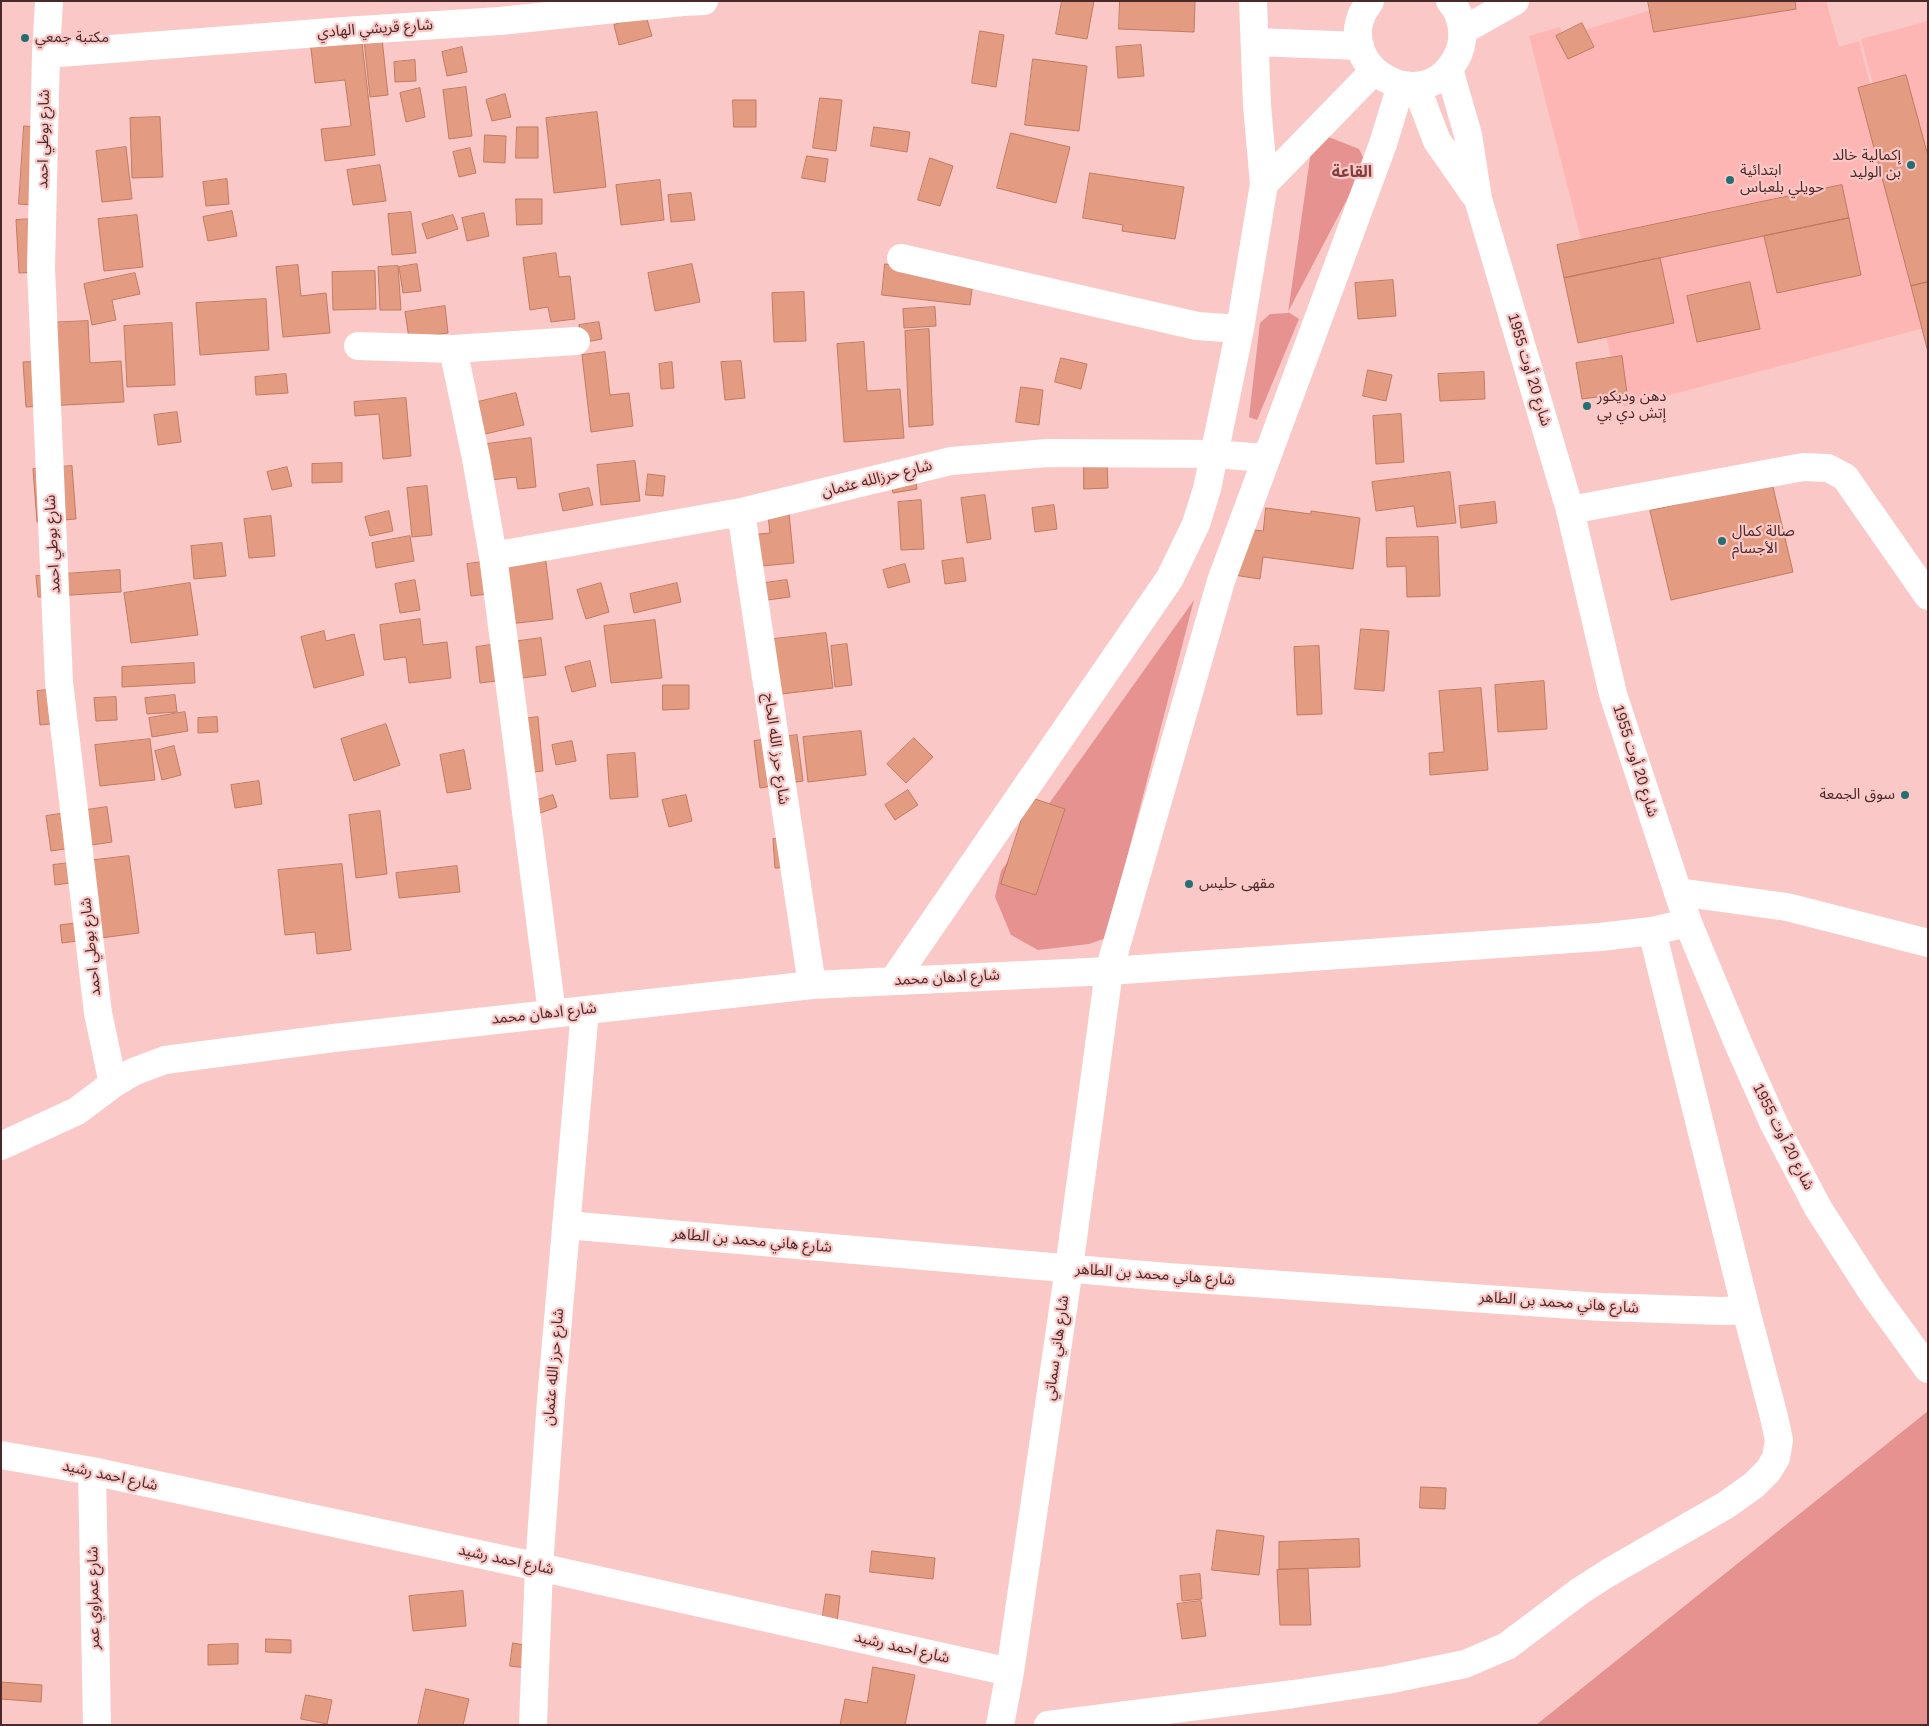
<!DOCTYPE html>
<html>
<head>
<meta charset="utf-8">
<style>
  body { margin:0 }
  #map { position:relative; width:1929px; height:1726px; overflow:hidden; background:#fac8c6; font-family:Helvetica,sans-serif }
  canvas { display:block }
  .frame { position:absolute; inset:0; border:2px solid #492929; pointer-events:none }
</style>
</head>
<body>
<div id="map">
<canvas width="1929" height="1726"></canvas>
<div class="frame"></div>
</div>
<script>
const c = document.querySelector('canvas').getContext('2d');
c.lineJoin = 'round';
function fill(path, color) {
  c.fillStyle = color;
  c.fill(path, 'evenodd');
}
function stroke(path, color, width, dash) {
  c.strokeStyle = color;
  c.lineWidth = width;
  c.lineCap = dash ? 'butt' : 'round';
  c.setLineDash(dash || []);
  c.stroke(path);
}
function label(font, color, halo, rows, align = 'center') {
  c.font = font + ' Helvetica,"Noto Sans Arabic",sans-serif';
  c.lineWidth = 4.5;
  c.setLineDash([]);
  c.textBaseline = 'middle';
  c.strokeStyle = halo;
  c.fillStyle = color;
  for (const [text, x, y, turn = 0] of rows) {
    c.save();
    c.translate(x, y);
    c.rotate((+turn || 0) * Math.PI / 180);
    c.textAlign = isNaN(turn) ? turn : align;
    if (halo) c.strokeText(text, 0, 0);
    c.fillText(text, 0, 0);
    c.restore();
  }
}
const built = new Path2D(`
  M 1681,1 L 1826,1 L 1839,47 L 1859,41 L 1928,313 L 1928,327 L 1624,407 L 1529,36 L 1560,27 L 1564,36 Z
  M 1928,21 L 1928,291 L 1861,39 Z`);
const green = new Path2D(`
  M 1326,136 L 1359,149 L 1366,163 L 1288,312 L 1299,319 L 1257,420 L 1249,417 L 1260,323 L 1270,314 L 1288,313 L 1312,144 Z
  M 1194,600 L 1106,938 L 1089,944 L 1038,950 L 1011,935 L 995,897 L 1001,871 Z
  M 1928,1411 L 1928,1725 L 1536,1725 Z`);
const building = new Path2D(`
  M 1062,1 L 1094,1 L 1087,39 L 1056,34 Z
  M 1120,1 L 1195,1 L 1194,32 L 1119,29 Z
  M 1648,1 L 1795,1 L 1796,9 L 1654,32 Z
  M 646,16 L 652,36 L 619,45 L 614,25 Z
  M 1582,23 L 1594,47 L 1568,59 L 1556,36 Z
  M 381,29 L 388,95 L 370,97 L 363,31 Z
  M 980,31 L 1004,35 L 996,87 L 972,83 Z
  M 361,34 L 375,155 L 325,161 L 321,129 L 351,126 L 345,80 L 315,83 L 310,40 Z
  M 1141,45 L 1144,76 L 1118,78 L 1116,47 Z
  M 462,47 L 467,72 L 447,76 L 442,52 Z
  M 1033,59 L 1087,66 L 1079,131 L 1025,125 Z
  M 415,60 L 416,81 L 395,82 L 394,62 Z
  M 1906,75 L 1928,156 L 1928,282 L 1911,286 L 1858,88 Z
  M 466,87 L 472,136 L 449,139 L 443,90 Z
  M 420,88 L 425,117 L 406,122 L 400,93 Z
  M 505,94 L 511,117 L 492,121 L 486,100 Z
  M 820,98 L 842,100 L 836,151 L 813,148 Z
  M 733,100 L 756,100 L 756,127 L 734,127 Z
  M 597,112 L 606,187 L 554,193 L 546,118 Z
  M 160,117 L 163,177 L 132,178 L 130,118 Z
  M 24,126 L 51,128 L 47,206 L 19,204 Z
  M 517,127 L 538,127 L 538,158 L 516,158 Z
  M 874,127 L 910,132 L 907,152 L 871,146 Z
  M 1011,133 L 1070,147 L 1056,203 L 997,188 Z
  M 485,135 L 506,136 L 505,163 L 484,162 Z
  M 126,147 L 132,199 L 102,202 L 96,151 Z
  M 470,148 L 476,173 L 459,177 L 453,152 Z
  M 807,156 L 828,159 L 825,182 L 802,178 Z
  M 930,158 L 953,166 L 940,206 L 918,200 Z
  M 380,165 L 386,201 L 353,205 L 347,170 Z
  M 1090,173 L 1184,187 L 1175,239 L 1122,231 L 1123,225 L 1083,218 Z
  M 227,179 L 229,204 L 206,206 L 203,182 Z
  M 660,180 L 664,220 L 621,225 L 616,185 Z
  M 1842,185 L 1849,218 L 1564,278 L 1557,245 Z
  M 691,193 L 695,220 L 671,222 L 668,195 Z
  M 516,199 L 542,199 L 542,224 L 517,225 Z
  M 232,211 L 237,236 L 208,241 L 203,217 Z
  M 411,212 L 416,253 L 392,255 L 388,214 Z
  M 484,213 L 489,236 L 467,241 L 462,218 Z
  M 137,215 L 143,267 L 104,271 L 98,219 Z
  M 453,215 L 458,229 L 427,239 L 422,224 Z
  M 50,218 L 53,271 L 19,273 L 16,220 Z
  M 1849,218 L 1861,275 L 1777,293 L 1764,236 Z
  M 556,253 L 559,277 L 570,276 L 575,319 L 551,322 L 548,307 L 530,310 L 523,258 Z
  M 1660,258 L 1674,323 L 1578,343 L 1564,278 Z
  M 417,264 L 421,291 L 403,293 L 399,267 Z
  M 692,264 L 700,302 L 655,311 L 648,273 Z
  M 885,264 L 974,273 L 970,305 L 882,295 Z
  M 298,265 L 301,296 L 326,293 L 330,333 L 283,337 L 276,267 Z
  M 398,266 L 401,310 L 380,310 L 378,267 Z
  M 375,271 L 376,309 L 333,310 L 332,272 Z
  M 135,273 L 140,294 L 112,300 L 116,320 L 92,325 L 84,284 Z
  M 1393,280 L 1396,316 L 1358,319 L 1355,283 Z
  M 1750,282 L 1760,329 L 1697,342 L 1687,296 Z
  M 1928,282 L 1928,352 L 1911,286 Z
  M 804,292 L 806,341 L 774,342 L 772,293 Z
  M 266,299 L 269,350 L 200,355 L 196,303 Z
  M 445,306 L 448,333 L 409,338 L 405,312 Z
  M 935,307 L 936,326 L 904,328 L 903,309 Z
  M 88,321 L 90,363 L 121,361 L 124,402 L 26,407 L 23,362 L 48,361 L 46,323 Z
  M 599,322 L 602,339 L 581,343 L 579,325 Z
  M 172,323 L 175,385 L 127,387 L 124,326 Z
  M 929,329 L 933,425 L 909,427 L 905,331 Z
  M 864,342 L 867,391 L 900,389 L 904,438 L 844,442 L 837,344 Z
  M 605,352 L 610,395 L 629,393 L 633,426 L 591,432 L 582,355 Z
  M 1622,356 L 1627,393 L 1582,399 L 1576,363 Z
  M 1061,358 L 1087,364 L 1081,389 L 1055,382 Z
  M 741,361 L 745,398 L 725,400 L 721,362 Z
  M 672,362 L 674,388 L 661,389 L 659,364 Z
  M 1368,370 L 1392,375 L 1386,401 L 1363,396 Z
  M 1484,372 L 1485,399 L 1440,401 L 1438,374 Z
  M 286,374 L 288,393 L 256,395 L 255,377 Z
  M 1021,387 L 1043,390 L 1039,425 L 1016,422 Z
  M 516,393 L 524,425 L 472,437 L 465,405 Z
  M 406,398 L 411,456 L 383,459 L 379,414 L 355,416 L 354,402 Z
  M 177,412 L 181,442 L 158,445 L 154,415 Z
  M 1401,414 L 1404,462 L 1376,464 L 1373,416 Z
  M 531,438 L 536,487 L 518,489 L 516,477 L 491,480 L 487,444 Z
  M 635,461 L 640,501 L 601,505 L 597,465 Z
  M 913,462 L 917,489 L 893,493 L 888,466 Z
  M 342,463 L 342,482 L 312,483 L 312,464 Z
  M 1084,464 L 1107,464 L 1108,488 L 1084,489 Z
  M 72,466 L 76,519 L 37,522 L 33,469 Z
  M 287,467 L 292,486 L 272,490 L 267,472 Z
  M 1450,472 L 1456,523 L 1417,527 L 1414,506 L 1376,511 L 1372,482 Z
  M 648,474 L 665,476 L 663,496 L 646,495 Z
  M 1772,483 L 1793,572 L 1671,600 L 1650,511 Z
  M 427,486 L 432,535 L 412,537 L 407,488 Z
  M 589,488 L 593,505 L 563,511 L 559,494 Z
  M 985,495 L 991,539 L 967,543 L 961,498 Z
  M 921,500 L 924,549 L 901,550 L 898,502 Z
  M 1495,502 L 1497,523 L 1461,528 L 1459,506 Z
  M 788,503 L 794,563 L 741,568 L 738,536 L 770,533 L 767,506 Z
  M 1054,505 L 1057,529 L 1035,532 L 1032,508 Z
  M 1266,508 L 1311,514 L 1311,511 L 1360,518 L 1353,569 L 1263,557 L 1260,579 L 1221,573 L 1227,527 L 1263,531 Z
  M 389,511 L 393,531 L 370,536 L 365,517 Z
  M 271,516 L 275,556 L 249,558 L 244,519 Z
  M 410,536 L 414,561 L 376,568 L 372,543 Z
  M 1438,537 L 1440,596 L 1407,597 L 1406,566 L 1387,567 L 1386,538 Z
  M 222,543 L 226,576 L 194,579 L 191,546 Z
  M 545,554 L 553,619 L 500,625 L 496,593 L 471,596 L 467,564 Z
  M 963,558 L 966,581 L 945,584 L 942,561 Z
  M 905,564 L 910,582 L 888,588 L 883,570 Z
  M 120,570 L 121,592 L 38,597 L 36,576 Z
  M 415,580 L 420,610 L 400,613 L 395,584 Z
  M 787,580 L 790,597 L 753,602 L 750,585 Z
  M 190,583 L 198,635 L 131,643 L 124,593 Z
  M 601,583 L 609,612 L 586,619 L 577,590 Z
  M 677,583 L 681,602 L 634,613 L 630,594 Z
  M 420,619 L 423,645 L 447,642 L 451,678 L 409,683 L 406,657 L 384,660 L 380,625 Z
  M 655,620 L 662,678 L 611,683 L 604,626 Z
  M 1361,629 L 1389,631 L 1384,691 L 1355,689 Z
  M 324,631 L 326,641 L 354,634 L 364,675 L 314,688 L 301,637 Z
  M 826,633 L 833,688 L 755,697 L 748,642 Z
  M 541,638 L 546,675 L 480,683 L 476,647 Z
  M 847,644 L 852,685 L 835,687 L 831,646 Z
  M 1319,646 L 1322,714 L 1297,715 L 1294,647 Z
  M 590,661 L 596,686 L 572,692 L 565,667 Z
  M 194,663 L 195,683 L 122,687 L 122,667 Z
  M 1544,681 L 1547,729 L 1498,732 L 1495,685 Z
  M 663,685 L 689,685 L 689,709 L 663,710 Z
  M 68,688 L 71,722 L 40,725 L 37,691 Z
  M 1481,688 L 1488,770 L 1430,775 L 1429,753 L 1444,752 L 1439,691 Z
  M 175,695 L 177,712 L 147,714 L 145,698 Z
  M 116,697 L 117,720 L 96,721 L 94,698 Z
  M 185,712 L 188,731 L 152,737 L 149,718 Z
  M 217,717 L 218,732 L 198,733 L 198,718 Z
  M 538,717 L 543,771 L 521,773 L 515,720 Z
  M 386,724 L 400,765 L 354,781 L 341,739 Z
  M 861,731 L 866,775 L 808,782 L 803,737 Z
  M 797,735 L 803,781 L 760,788 L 754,741 Z
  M 914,738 L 933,757 L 906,783 L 887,764 Z
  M 150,739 L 155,780 L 100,786 L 95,745 Z
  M 572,741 L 576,761 L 556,765 L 552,745 Z
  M 174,746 L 181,775 L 162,780 L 155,751 Z
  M 464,750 L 471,789 L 447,793 L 440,755 Z
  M 635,753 L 638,797 L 610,799 L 607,755 Z
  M 259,781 L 262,804 L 235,808 L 231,785 Z
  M 908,790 L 918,805 L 895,820 L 885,805 Z
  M 553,795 L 557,807 L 532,816 L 528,803 Z
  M 686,795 L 692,821 L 669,827 L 662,800 Z
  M 1029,797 L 1065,809 L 1036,895 L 1001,884 Z
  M 107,807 L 112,842 L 51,851 L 46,816 Z
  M 380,811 L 387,874 L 356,878 L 349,815 Z
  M 799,837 L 801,867 L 775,868 L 773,839 Z
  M 129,856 L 139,933 L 62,943 L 60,925 L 98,920 L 93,880 L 55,885 L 53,865 Z
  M 342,864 L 351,950 L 317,954 L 315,932 L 285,935 L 278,870 Z
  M 457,866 L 460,892 L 399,898 L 396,873 Z
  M 1421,1487 L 1446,1488 L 1445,1509 L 1420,1508 Z
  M 1217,1530 L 1264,1536 L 1259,1575 L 1212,1570 Z
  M 1359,1539 L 1360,1567 L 1279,1569 L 1279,1542 Z
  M 872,1551 L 935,1558 L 933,1579 L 870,1572 Z
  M 1308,1569 L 1311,1625 L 1280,1625 L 1277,1570 Z
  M 1200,1574 L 1202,1599 L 1182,1601 L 1180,1576 Z
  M 463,1591 L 466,1626 L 413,1631 L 409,1596 Z
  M 826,1594 L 840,1596 L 837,1623 L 822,1622 Z
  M 1201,1601 L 1206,1636 L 1182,1639 L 1177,1604 Z
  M 266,1639 L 291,1640 L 291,1653 L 266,1652 Z
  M 513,1643 L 530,1646 L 527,1668 L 510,1666 Z
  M 238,1644 L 238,1664 L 208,1665 L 208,1645 Z
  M 873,1667 L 915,1675 L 905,1725 L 840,1725 L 845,1699 L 867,1703 Z
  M 1,1682 L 42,1685 L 41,1702 L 1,1699 Z
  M 426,1689 L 469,1699 L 463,1725 L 418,1725 Z
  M 306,1695 L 332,1700 L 327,1724 L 301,1719 Z`);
const minor = new Path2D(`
  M 49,1 L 46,54 L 41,268 L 59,682 L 98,1013 L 113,1084
  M 1255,42 L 1360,46
  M 46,54 L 344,31 L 500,21 L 682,2 L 704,1
  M 1264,184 L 1374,71
  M 901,258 L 1197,326 L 1240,329
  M 358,346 L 453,349 L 576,341
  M 453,349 L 476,458 L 493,556 L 552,1013
  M 1570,510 L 1803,467 L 1828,468 L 1845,477 L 1928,596
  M 741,512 L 812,985
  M 493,556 L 741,512 L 951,461 L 1048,453 L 1214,454 L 1265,458
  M 1678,892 L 1787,907 L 1928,943
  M 893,981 L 1170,578 L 1196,524 L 1207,489 L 1240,329 L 1264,184 L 1257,105 L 1253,1
  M 1,1146 L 77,1111 L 113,1084 L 133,1072 L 165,1060 L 334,1038 L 812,985 L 1109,971 L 1600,937 L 1652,931 L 1688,923
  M 566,1225 L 1167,1277 L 1602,1307 L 1722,1311 L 1746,1310
  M 1,1455 L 92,1471 L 539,1567 L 1010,1672
  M 92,1471 L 97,1725
  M 533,1725 L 539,1567 L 551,1400 L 585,1010
  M 1000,1725 L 1010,1672 L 1069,1268 L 1109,971 L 1221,581 L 1383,144 L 1401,85
  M 1048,1725 L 1294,1694 L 1387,1680 L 1465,1664 L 1507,1646 L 1580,1591 L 1608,1573 L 1726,1505 L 1754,1485 L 1768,1471 L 1776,1458 L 1779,1440 L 1774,1417 L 1746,1310 L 1652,931`);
const major = new Path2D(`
  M 1370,1 C 1368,5 1364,10 1362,14 C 1339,69 1418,114 1452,65 C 1457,58 1461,49 1462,40 C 1463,27 1460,12 1450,1
  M 1462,31 L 1515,1
  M 1449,69 L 1468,135 L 1478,199 L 1570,510 L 1613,694 L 1688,923 L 1738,1043 L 1774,1124 L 1818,1208 L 1872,1292 L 1928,1369
  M 1416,86 L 1437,141 L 1474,194`);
const markers = [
  [25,38,5,"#246f74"],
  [1911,165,5,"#246f74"],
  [1730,180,5,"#246f74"],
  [1587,406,5,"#246f74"],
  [1722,541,5,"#246f74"],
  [1905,795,5,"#246f74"],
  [1189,884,5,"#246f74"]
];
const streetNames = [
  ["شارع قريشي الهادي",375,29,-4],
  ["شارع بوطي احمد",44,139,-89],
  ["شارع 20 أوت 1955",1529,370,73],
  ["شارع حرزالله عثمان",877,479,-14],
  ["شارع بوطي احمد",53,544,-93],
  ["شارع حرز الله الحاج",776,749,82],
  ["شارع 20 أوت 1955",1635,761,72],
  ["شارع بوطي احمد",91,947,-96],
  ["شارع ادهان محمد",947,978,-3],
  ["شارع ادهان محمد",544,1014,-6],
  ["شارع 20 أوت 1955",1783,1137,63],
  ["شارع هاني محمد بن الطاهر",752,1241,5],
  ["شارع هاني محمد بن الطاهر",1155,1275,4],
  ["شارع هاني محمد بن الطاهر",1559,1303,4],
  ["شارع هاني سماتي",1057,1348,-82],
  ["شارع حرز الله عثمان",554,1367,-85],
  ["شارع احمد رشيد",110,1476,12],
  ["شارع احمد رشيد",506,1560,12],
  ["شارع عمراوي عمر",94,1598,-91],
  ["شارع احمد رشيد",902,1648,13]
];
const poiNames = [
  ["مكتبة جمعي",35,38],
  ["إكمالية خالد",1901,156,"right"],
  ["بن الوليد",1901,173,"right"],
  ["ابتدائية",1740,171],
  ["حويلي بلعباس",1740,188],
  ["دهن وديكور",1597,397],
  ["إتش دي بي",1597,414],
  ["صالة كمال",1732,532],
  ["الأجسام",1732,549],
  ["سوق الجمعة",1895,795,"right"],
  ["مقهى حليس",1199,884]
];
const neighbourhoodNames = [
  ["القاعة",1352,173]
];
fill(built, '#feb6b5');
fill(green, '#e59291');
fill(building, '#e39b81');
stroke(building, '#c17b62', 1);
stroke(minor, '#fff', 28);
stroke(major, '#fff', 28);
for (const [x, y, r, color] of markers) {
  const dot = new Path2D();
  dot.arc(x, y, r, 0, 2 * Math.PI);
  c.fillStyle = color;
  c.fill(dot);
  stroke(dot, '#fac8c6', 2);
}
label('15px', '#492929', '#fac8c6', streetNames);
label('15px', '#492929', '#fac8c6', poiNames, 'left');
label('bold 16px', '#823d3e', '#fac8c6', neighbourhoodNames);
</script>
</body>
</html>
